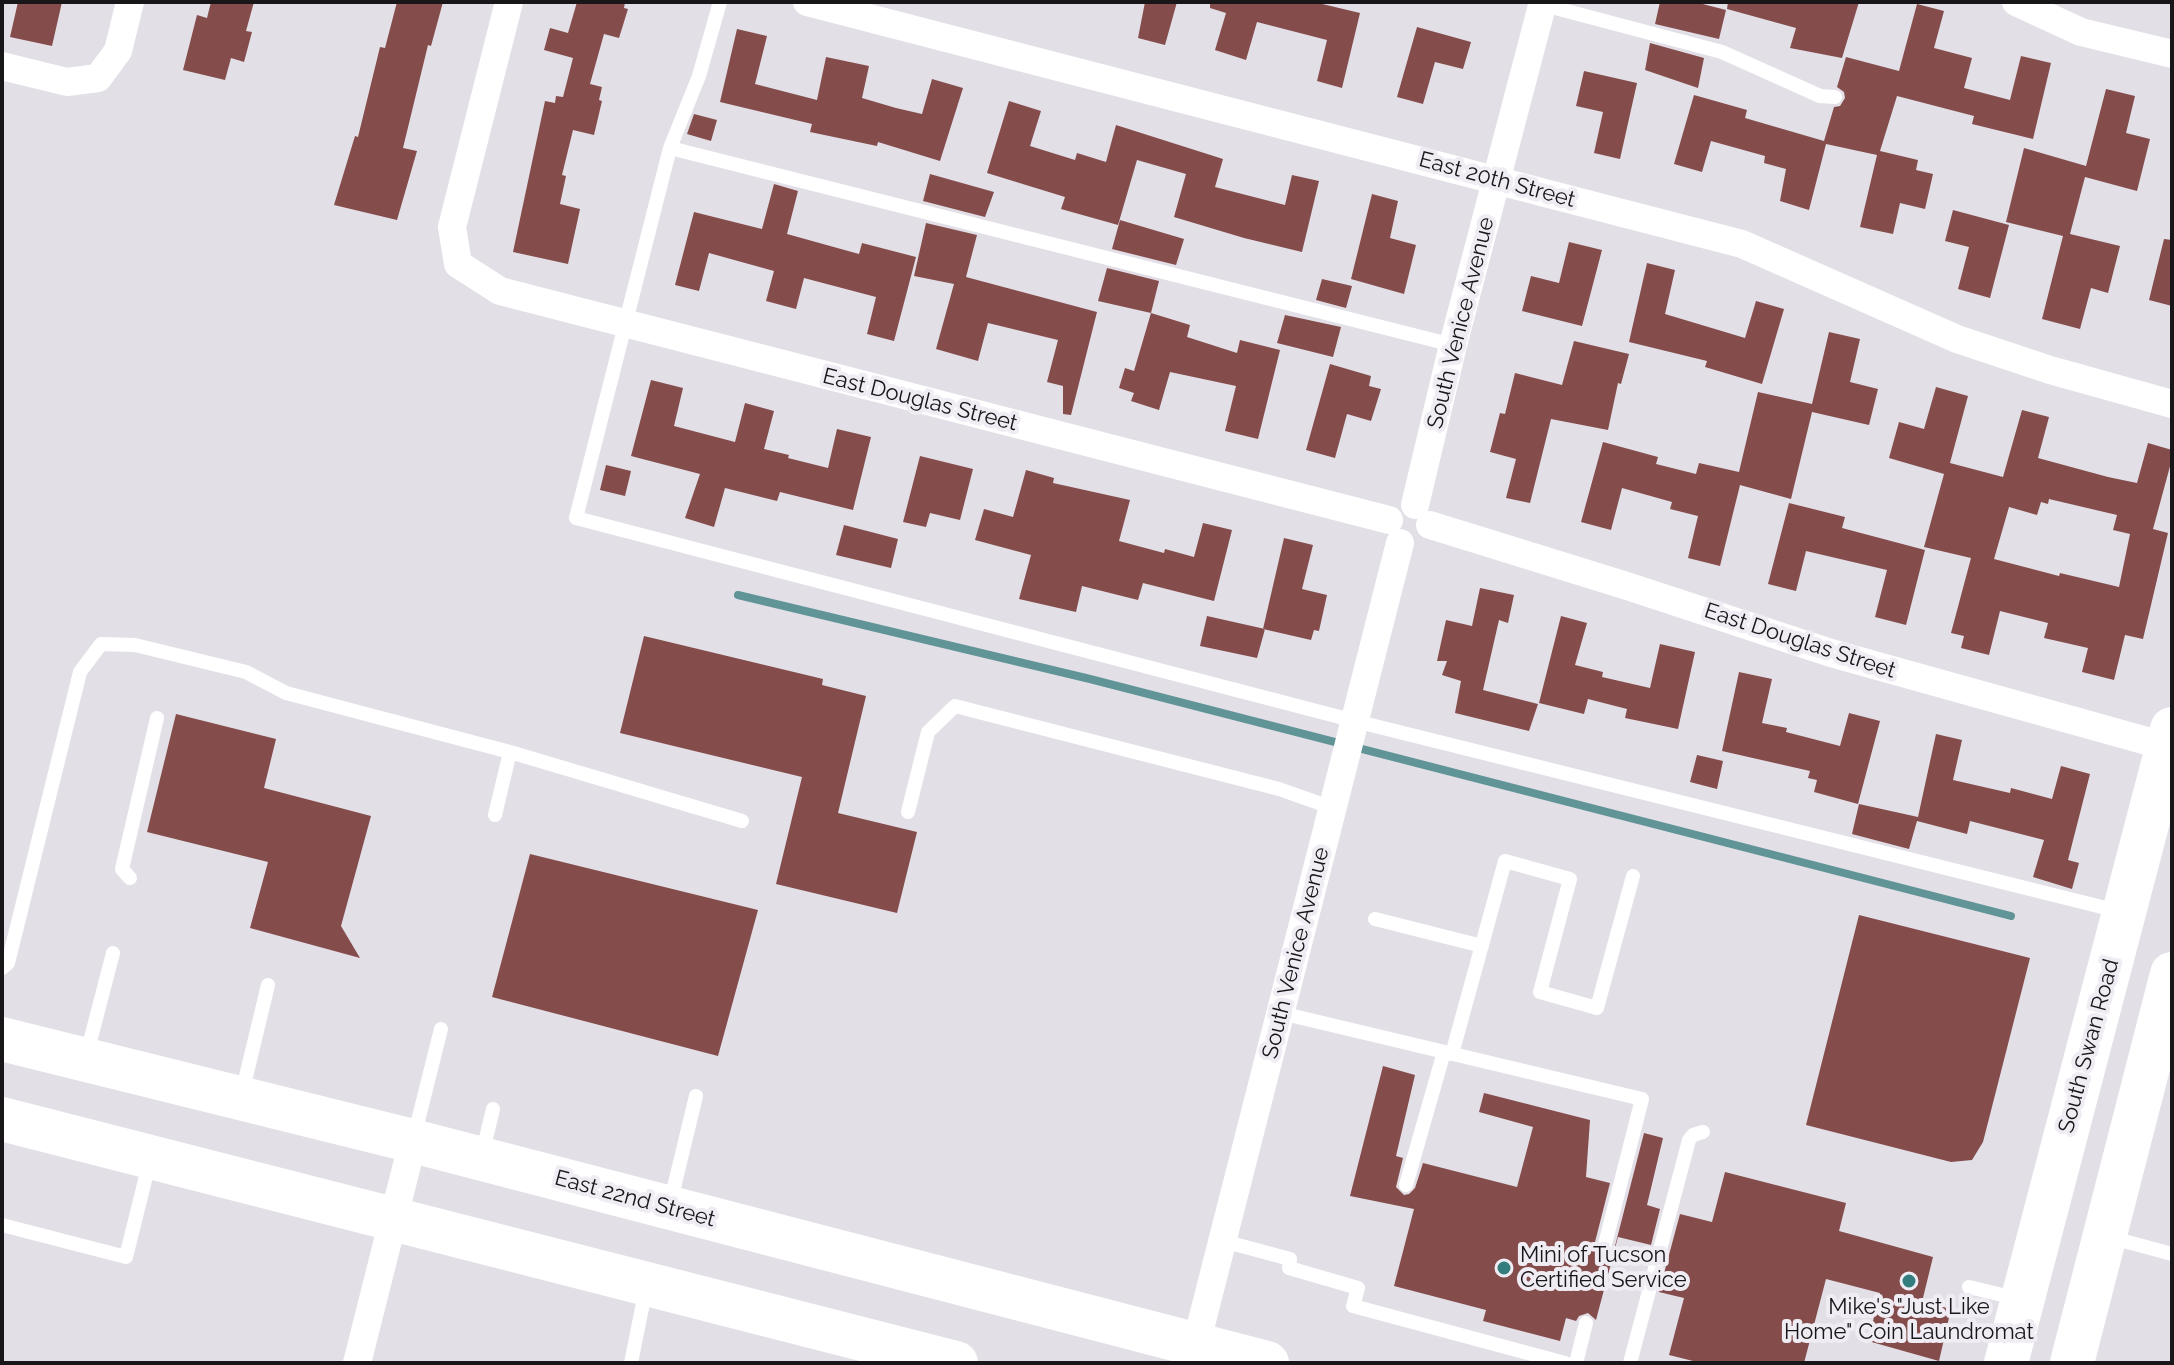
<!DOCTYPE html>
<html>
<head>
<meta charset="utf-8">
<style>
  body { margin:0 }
  #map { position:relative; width:2174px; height:1365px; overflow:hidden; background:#e3dfe7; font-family:Raleway,sans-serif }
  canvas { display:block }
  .frame { position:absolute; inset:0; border:4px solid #181619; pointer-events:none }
</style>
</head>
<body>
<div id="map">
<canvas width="2174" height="1365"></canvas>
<div class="frame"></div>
</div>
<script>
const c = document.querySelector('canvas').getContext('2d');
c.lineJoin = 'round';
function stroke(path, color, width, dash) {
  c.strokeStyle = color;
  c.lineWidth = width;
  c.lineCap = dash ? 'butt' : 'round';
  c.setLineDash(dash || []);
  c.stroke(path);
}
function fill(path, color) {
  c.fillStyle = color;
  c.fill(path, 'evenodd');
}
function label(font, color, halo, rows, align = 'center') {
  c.font = font + ' Raleway,sans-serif';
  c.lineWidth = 8;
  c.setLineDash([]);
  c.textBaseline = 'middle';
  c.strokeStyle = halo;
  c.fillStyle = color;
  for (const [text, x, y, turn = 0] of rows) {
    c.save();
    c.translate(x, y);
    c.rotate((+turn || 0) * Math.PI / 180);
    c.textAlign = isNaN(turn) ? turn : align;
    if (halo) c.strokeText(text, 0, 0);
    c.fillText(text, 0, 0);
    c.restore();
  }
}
const stream = new Path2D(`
  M 738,595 L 1090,679 L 2011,916`);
const building = new Path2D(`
  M 18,2 L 62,2 L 52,46 L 10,37 Z
  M 211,2 L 254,2 L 246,31 L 252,32 L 244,62 L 231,58 L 225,80 L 183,70 L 197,15 L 207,18 Z
  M 397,2 L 443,2 L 431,46 L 428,45 L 403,148 L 417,151 L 397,220 L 334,205 L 355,136 L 358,137 L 380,47 L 385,48 Z
  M 577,2 L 625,2 L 624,8 L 628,9 L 619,38 L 604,34 L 590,84 L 602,87 L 599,100 L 602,101 L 594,135 L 573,130 L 562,175 L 566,176 L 560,204 L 580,209 L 568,264 L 513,252 L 545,101 L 555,103 L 556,96 L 563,97 L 573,58 L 544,50 L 550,28 L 568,33 Z
  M 1145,2 L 1177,2 L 1165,45 L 1138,38 Z
  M 1210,2 L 1314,2 L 1360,13 L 1342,88 L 1317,81 L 1327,40 L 1257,22 L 1246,60 L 1215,50 L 1226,13 L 1210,8 Z
  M 1660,2 L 1695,2 L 1726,10 L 1719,39 L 1655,24 Z
  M 1728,2 L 1859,2 L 1842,58 L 1790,48 L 1796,28 L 1727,9 Z
  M 1917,4 L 1944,11 L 1934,48 L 1972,58 L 1964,88 L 2010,100 L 2021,56 L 2051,63 L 2033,139 L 1972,124 L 1974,116 L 1897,96 L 1880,151 L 1918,160 L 1916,170 L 1933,174 L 1925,209 L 1900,203 L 1893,234 L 1860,227 L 1877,155 L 1826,144 L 1809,210 L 1780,201 L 1786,169 L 1764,163 L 1765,156 L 1711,141 L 1702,172 L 1674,164 L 1694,95 L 1747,110 L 1745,118 L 1824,141 L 1834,107 L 1840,106 L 1845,98 L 1844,92 L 1837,87 L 1846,57 L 1899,71 Z
  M 1417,27 L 1471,42 L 1463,69 L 1435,62 L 1423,104 L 1397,97 Z
  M 737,29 L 767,36 L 755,84 L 817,100 L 826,57 L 869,66 L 862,98 L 896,108 L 922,114 L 932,79 L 963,88 L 940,161 L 878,142 L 877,146 L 810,132 L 812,124 L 720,102 Z
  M 1650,43 L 1704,58 L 1698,88 L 1645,70 Z
  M 1584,71 L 1637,83 L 1620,159 L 1594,153 L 1603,112 L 1576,106 Z
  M 2106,89 L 2135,96 L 2126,133 L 2150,139 L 2137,191 L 2085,177 L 2070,234 L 2120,246 L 2108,293 L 2091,288 L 2080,329 L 2042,319 L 2063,236 L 2006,222 L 2024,148 L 2086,166 Z
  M 1009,101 L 1041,111 L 1030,146 L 1075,160 L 1077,153 L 1106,162 L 1116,125 L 1223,159 L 1215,187 L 1285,205 L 1292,175 L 1319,181 L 1302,252 L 1244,238 L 1174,217 L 1186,174 L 1137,160 L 1118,225 L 1061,209 L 1065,197 L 987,173 Z
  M 694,114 L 717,120 L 711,141 L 687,134 Z
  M 930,174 L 994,192 L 985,217 L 923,201 Z
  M 774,184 L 798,191 L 787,234 L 859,254 L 862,243 L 916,257 L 894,341 L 867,334 L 876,297 L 804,278 L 796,309 L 766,301 L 774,271 L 709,253 L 699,291 L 675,285 L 694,212 L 762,229 Z
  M 1372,194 L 1398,201 L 1390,238 L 1416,245 L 1404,294 L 1351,279 Z
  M 1953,210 L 2009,225 L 1990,298 L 1958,289 L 1969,247 L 1945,241 Z
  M 1120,220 L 1184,239 L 1176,265 L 1112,249 Z
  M 926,223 L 977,235 L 966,277 L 1097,312 L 1071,415 L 1063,414 L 1063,386 L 1047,382 L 1058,340 L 988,323 L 978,361 L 936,349 L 954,284 L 914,276 Z
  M 2164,239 L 2172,240 L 2172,306 L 2149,300 Z
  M 1569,242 L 1602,250 L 1582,326 L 1522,311 L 1531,276 L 1559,283 Z
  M 1647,263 L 1675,270 L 1665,314 L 1745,338 L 1756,301 L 1784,309 L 1762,384 L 1705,367 L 1707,361 L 1629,342 Z
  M 1107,268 L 1159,281 L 1151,313 L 1098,301 Z
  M 1322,279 L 1352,286 L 1346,308 L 1316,300 Z
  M 1151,313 L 1190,325 L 1187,337 L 1237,353 L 1240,340 L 1280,350 L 1258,439 L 1225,431 L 1236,386 L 1170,372 L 1159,410 L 1131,401 L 1134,393 L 1119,388 L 1125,368 L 1134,371 Z
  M 1285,315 L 1341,327 L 1333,357 L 1277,343 Z
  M 1829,332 L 1860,339 L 1850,382 L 1878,389 L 1869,425 L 1812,412 L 1791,499 L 1740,485 L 1720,566 L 1688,558 L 1698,516 L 1670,509 L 1672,502 L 1622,488 L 1611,530 L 1581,522 L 1603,442 L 1658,457 L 1656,464 L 1696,474 L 1699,463 L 1739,472 L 1758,392 L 1812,404 Z
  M 1574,341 L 1629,354 L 1621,384 L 1618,383 L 1608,430 L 1551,419 L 1530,503 L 1506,498 L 1516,459 L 1490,452 L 1500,413 L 1505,414 L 1515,373 L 1562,385 Z
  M 1330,364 L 1371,376 L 1369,386 L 1381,389 L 1371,421 L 1347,414 L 1335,458 L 1306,450 Z
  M 651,380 L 683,388 L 674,426 L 735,442 L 745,403 L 774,411 L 764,449 L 789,455 L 788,458 L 828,468 L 837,429 L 871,437 L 853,510 L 780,492 L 777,501 L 725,488 L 714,527 L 685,518 L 700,474 L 631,456 Z
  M 1936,387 L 1968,396 L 1950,463 L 2003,477 L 2022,410 L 2049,417 L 2038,458 L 2108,477 L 2137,483 L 2148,443 L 2172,450 L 2172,459 L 2153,529 L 2168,533 L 2143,639 L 2125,635 L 2114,680 L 2082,672 L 2088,648 L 2044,638 L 2048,623 L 2000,611 L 1989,655 L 1961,648 L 1964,636 L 1951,633 L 1971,558 L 1924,547 L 1944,474 L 1889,458 L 1899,422 L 1924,429 ZM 2049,499 L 2117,515 L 2113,530 L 2130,534 L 2119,587 L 2060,573 L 2059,576 L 1994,559 L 2009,507 L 2037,515 L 2041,502 L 2048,504 Z
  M 920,456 L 973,469 L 960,520 L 930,513 L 926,527 L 903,522 Z
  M 606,465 L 631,471 L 625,496 L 600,490 Z
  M 1026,470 L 1054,478 L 1053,483 L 1130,500 L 1119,541 L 1164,553 L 1165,549 L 1194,557 L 1203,523 L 1232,530 L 1214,601 L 1143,583 L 1138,600 L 1082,586 L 1076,612 L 1019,599 L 1031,555 L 975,540 L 984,509 L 1013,517 Z
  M 1789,503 L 1845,517 L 1842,528 L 1925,550 L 1906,625 L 1875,617 L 1887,570 L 1806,551 L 1796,591 L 1768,584 Z
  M 844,525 L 898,539 L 891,568 L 836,555 Z
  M 1284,538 L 1313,545 L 1302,589 L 1327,595 L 1319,631 L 1314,630 L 1311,640 L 1263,629 Z
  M 1480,588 L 1514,595 L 1508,623 L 1499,620 L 1483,690 L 1538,704 L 1529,731 L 1455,713 L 1461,681 L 1442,675 L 1447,661 L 1437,661 L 1446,620 L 1472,626 Z
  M 1207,616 L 1265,629 L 1257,658 L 1200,646 Z
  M 1561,616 L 1587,623 L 1575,665 L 1603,672 L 1602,677 L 1650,688 L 1660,644 L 1695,652 L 1678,729 L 1625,718 L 1627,709 L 1588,699 L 1584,714 L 1539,703 Z
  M 644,636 L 823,679 L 822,685 L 866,696 L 838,813 L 917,832 L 897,913 L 776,884 L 802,777 L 620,733 Z
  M 1739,672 L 1772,679 L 1762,723 L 1787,728 L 1786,732 L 1840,746 L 1849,713 L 1880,721 L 1858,804 L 1814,792 L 1817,780 L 1808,778 L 1810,771 L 1722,751 Z
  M 176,714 L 276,739 L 264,788 L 371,816 L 341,926 L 360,958 L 250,928 L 268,862 L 147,832 Z
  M 1936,734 L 1962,740 L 1953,780 L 2010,793 L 2011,788 L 2052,799 L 2061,766 L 2090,774 L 2068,860 L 2079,863 L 2072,889 L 2033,877 L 2044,840 L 1970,821 L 1967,834 L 1917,821 L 1909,849 L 1852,834 L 1859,804 L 1918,817 Z
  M 1697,755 L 1723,761 L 1717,789 L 1690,782 Z
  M 530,854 L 758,910 L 718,1056 L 492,997 Z
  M 1859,915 L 2030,958 L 1983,1142 L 1972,1160 L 1951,1162 L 1806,1125 Z
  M 1383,1066 L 1415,1075 L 1396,1156 L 1403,1158 L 1396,1187 L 1404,1195 L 1409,1194 L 1415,1188 L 1423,1163 L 1517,1187 L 1533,1127 L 1479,1112 L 1484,1093 L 1590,1120 L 1586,1177 L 1610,1183 L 1594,1246 L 1595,1251 L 1601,1257 L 1607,1257 L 1614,1250 L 1644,1133 L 1663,1138 L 1647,1205 L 1660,1209 L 1651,1245 L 1618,1237 L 1596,1320 L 1588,1313 L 1579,1316 L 1576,1321 L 1566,1318 L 1560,1341 L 1483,1321 L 1486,1310 L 1394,1286 L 1414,1209 L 1350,1196 Z
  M 1725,1172 L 1846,1203 L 1839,1231 L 1933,1257 L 1922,1302 L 1951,1309 L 1939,1361 L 1868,1341 L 1880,1293 L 1826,1279 L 1804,1363 L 1701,1363 L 1669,1355 L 1684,1298 L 1659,1292 L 1680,1214 L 1712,1222 Z`);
const lane = new Path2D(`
  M 720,2 L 699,76 L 670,148 L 576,518 L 1355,721 L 2118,911
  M 1540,4 L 1722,52 L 1820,96 L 1835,97
  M 670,148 L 1453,345
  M 908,812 L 928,732 L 955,706 L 1279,789 L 1333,808
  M 495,815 L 510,752 L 742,821
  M 130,878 L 122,869 L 157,718
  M 1375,919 L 1482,946
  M 2,968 L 8,963 L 80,672 L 101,644 L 135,645 L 246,672 L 286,693 L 510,752
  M 1281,1013 L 1642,1099 L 1604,1248
  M 1452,1054 L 1505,861 L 1570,879 L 1540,992 L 1597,1008 L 1633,876
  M 86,1057 L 113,953
  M 242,1093 L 268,985
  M 414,1137 L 441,1029
  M 482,1155 L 493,1109
  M 1406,1185 L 1444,1052
  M 670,1204 L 696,1096
  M 2,1225 L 126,1257 L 150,1160
  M 2109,1237 L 2172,1254
  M 1223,1241 L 1290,1259 L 1289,1268 L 1358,1288 L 1353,1306 L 1565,1363
  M 1969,1287 L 2019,1299
  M 631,1363 L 646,1288
  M 1576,1363 L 1586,1323
  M 1630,1363 L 1689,1140 L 1693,1135 L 1703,1132`);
const street = new Path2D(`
  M 807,2 L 1742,244 L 1957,339 L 2050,370 L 2172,404
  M 2016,2 L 2081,32 L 2172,54
  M 2,66 L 67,82 L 98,78 L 118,51 L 130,2
  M 458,264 L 500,291 L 1389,520
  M 458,264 L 452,227 L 509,2
  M 1415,505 L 1453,345 L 1543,2
  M 1430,525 L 1627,586 L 1831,653 L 2172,748
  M 1192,1360 L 1400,543
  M 357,1363 L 413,1141`);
const primary = new Path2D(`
  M 2,1039 L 413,1141 L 1267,1363
  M 2,1119 L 956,1363
  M 2006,1363 L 2172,729
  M 2072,1363 L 2172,974`);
const markers = [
  [1504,1268,8,"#347d7f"],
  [1909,1281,8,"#347d7f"]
];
const streetNames = [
  ["East 20th Street",1497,180,15],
  ["South Venice Avenue",1461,323,-76],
  ["East Douglas Street",920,400,14],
  ["East Douglas Street",1800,641,18],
  ["South Venice Avenue",1296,953,-76],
  ["South Swan Road",2089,1046,-75],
  ["East 22nd Street",635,1199,15]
];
const poiNames = [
  ["Mini of Tucson",1520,1255],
  ["Certified Service",1520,1280],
  ["Mike's \"Just Like",1909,1307,"center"],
  ["Home\" Coin Laundromat",1909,1332,"center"]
];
stroke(stream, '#609497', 8);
fill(building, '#844d4c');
stroke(lane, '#fff', 14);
stroke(street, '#fff', 28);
stroke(primary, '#fff', 44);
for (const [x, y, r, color] of markers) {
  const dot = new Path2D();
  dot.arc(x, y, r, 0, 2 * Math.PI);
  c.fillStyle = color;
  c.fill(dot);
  stroke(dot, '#f0ecf4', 3);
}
label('22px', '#181619', '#f0ecf4', streetNames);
label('22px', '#181619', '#f0ecf4', poiNames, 'left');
</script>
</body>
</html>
